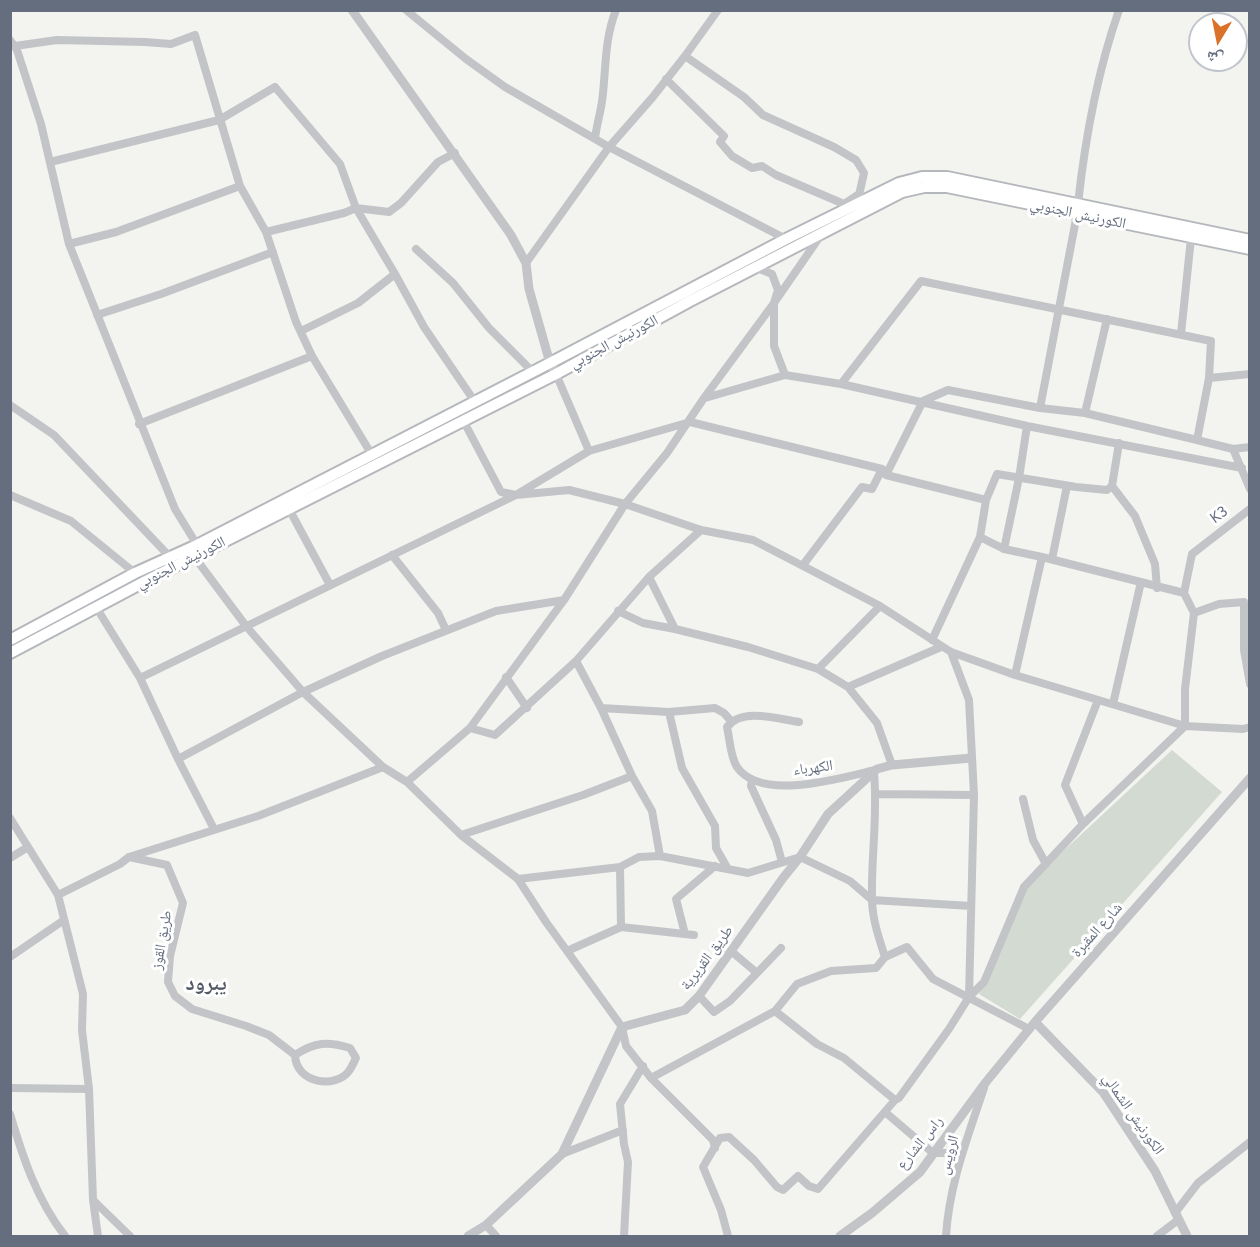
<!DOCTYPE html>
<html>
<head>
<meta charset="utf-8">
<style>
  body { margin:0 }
  #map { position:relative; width:1260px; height:1247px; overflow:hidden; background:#f3f4ef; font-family:Figtree,"Noto Naskh Arabic",sans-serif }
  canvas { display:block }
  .frame { position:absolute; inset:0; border:12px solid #646e7f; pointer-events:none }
  .north { position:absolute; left:1188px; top:12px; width:60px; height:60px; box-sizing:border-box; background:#fff; border:2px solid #c1c5cc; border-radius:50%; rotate:190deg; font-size:16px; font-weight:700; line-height:24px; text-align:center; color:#646e7f }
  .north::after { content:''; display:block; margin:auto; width:21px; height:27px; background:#da7229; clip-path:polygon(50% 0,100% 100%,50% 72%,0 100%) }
</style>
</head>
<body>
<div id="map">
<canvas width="1260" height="1247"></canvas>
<div class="frame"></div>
<div class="north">ش</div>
</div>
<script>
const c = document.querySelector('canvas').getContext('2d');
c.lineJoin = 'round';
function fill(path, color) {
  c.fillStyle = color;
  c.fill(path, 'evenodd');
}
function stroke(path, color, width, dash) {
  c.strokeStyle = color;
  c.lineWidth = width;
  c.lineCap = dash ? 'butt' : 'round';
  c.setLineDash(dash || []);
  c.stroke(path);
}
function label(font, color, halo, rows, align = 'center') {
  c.font = font + ' Figtree,"Noto Naskh Arabic",sans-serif';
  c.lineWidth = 6;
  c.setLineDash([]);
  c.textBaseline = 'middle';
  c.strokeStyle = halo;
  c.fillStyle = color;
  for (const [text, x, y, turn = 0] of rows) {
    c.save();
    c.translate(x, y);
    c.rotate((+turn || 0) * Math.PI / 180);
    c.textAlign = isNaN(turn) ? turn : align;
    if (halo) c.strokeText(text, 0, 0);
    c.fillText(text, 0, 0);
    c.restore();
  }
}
const green = new Path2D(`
  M 1172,750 L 1222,792 L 1020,1019 L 979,994 L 1019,895 L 1031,881 Z`);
const minor = new Path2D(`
  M 406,10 L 466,59 L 505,87 L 609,147 L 786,239
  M 10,40 L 17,50 L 41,124 L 69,244 L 175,509 L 197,545
  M 15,46 L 57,40 L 145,42 L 171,44 L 195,35 L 240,186 L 266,232 L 296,322 L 312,356
  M 685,56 L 718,10
  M 666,79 L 724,136 L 720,142 L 732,156 L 752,168 L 762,166 L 776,175 L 844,204 L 859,194
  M 595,138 C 597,123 602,108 603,93 C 606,64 605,38 616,10
  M 50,162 L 219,120 L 275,87 L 340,164 L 356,208 L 395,274
  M 1078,204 C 1085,139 1097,73 1119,10
  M 266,232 L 344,213 L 356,208 L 389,212 L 401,203 L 438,162 L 455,153
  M 69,244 L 116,232 L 240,186
  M 416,249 L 453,283 L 489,328 L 533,372
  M 526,263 L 609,147 L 652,98 L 685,56 L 744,97 L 763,115 L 834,147 L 856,160 L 864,173 L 857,204
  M 757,268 L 772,274 L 778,290 L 774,303 L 774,346 L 785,375
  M 97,315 L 161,294 L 273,252
  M 301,331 L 358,303 L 395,274 L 424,327 L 475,402
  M 1181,334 L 1191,238
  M 556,374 L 589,451
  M 1209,378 L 1250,374
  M 841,384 L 921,281 L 1211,341 L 1209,378 L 1197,440 L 1233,449 L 1250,489
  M 705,398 L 785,375 L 841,384 L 1027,426 L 1242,468
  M 10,405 L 54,435 L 170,557
  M 1040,408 L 1077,214
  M 1085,413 L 1107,319
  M 463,420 L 501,492 L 516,495 L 569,490 L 625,504 L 701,530 L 753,540 L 880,606 L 951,652 L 1015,675 L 1185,726 L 1243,729 L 1250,727
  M 139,424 L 312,356 L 372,455
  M 1233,449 L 1250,447
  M 886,475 L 923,401 L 948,390 L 1040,408 L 1085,413 L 1197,440
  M 1112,486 L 1135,516 L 1155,564 L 1157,588
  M 10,495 L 71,521 L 135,573
  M 289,509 L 330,585
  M 1004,549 L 1019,478 L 1027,426
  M 193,555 L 246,626 L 303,692 L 383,767 L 407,782 L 461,835 L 518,879 L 546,922 L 622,1027 L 626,1046 L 651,1078 L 713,1140 L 715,1148
  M 392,555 L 438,613 L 446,630
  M 1052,559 L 1067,486
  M 803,565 L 862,487 L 872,489 L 882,469
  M 649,577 L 675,629
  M 1184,593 L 1192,554 L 1250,509
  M 96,607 L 140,678 L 178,759 L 214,829
  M 618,611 L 643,623 L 675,629 L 748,647 L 818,669 L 848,687 L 877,723 L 892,765
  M 1194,613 L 1219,604 L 1244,602 L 1244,650 L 1250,684
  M 932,640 L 980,537 L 986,500 L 997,474 L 1076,487 L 1107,490 L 1112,486 L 1119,443
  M 576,661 L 601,708 L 632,776 L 652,811 L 660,856
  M 818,669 L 880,606
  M 1015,675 L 1042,557
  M 506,677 L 527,708
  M 140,678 L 516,495 L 589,451 L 690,422 L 882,469 L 886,475 L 986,500
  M 848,687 L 941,647
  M 1113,704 L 1141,582
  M 601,708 L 669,712 L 715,708 L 724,713 L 731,721
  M 669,712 L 682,768 L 715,826 L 716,848 L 728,869
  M 799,722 C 778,719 742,707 727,727 C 730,740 730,756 737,767 C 761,802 841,778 875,770
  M 470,728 L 495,735 L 576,661 L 649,577 L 701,530
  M 178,759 L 303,692 L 382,656 L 496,611 L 564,600
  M 874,773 C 878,815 871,857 872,898 C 872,919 879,938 885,957
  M 752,780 L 751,786 L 776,840 L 782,862
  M 407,782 L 470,728 L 564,600 L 625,504 L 667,453 L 704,398 L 774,303 L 821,235
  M 876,794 L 974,795
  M 1023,799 L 1033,840 L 1046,864
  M 10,818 L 58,895 L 83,994 L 82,1030 L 89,1089 L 93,1200 L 98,1236
  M 1083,824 L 1065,785 L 1098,700
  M 461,835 L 583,795 L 632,776
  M 129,857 L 167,865 L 183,903 L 170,956 L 168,982 L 175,996 L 192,1009 L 246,1026 L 269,1035 L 295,1055 C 296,1084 336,1089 349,1071 C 352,1067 354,1062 356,1058 L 350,1048 C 327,1041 315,1042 295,1055
  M 10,858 L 28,847
  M 620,867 L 621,927
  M 518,879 L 620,867 L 639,857 L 660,856 L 748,873 L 800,857 L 850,881 L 872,900 L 971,906
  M 58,895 L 120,864 L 129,857 L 258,816 L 383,767
  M 685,934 L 676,899 L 715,866
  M 567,951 L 621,927 L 694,935
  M 10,957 L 64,920
  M 757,973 L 781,948
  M 699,996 L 714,1012 L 730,1001 L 757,973 L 731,951
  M 969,997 L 984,982 L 1024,887 L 1083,824 L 1185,726 L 1185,689 L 1194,613 L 1184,593 L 1042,557 L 1004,549 L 980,537
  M 775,1011 L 817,1044 L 844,1058 L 895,1100
  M 651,1078 L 775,1011 L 797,984 L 831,971 L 876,968 L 885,957 L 907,947 L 933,979 L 1029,1029
  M 10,1088 L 89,1089
  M 885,1112 L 933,1153 L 962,1153
  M 10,1114 C 23,1158 37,1200 65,1236
  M 562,1154 L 623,1130
  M 94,1201 L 130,1236
  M 1175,1213 L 1198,1183 L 1250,1142
  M 486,1225 L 496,1236
  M 624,1236 L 628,1162 L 624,1144 L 620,1104 L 643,1066
  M 728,1236 L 721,1210 L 703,1167 L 720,1138 L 729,1137 L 754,1160 L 777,1187 L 783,1190 L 798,1176 L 809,1186 L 818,1189 L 895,1100 L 899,1098 L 949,1029 L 969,997 L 974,795 L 969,700 L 951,652
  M 946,1236 C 949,1185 968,1136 984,1088
  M 1157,1236 L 1178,1220`);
const tertiary = new Path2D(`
  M 352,10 L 511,235 L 526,263 L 529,289 L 550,363 L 556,374
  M 1035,1022 L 1103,1092 L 1155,1171 L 1187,1236
  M 468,1236 L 486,1225 L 562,1154 L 622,1027 L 685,1010 L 699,996 L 783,878 L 800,857 L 828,814 L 877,769 L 892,765 L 971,758
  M 840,1236 L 872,1213 L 920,1172 L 986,1082 L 1035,1022 L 1250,778`);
const secondary = new Path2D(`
  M 10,640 L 135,573 L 197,545 L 550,363 L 786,239 L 899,183 L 922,177 L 947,177 L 1250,240
  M 10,653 L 142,583 L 556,374 L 690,301 L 902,192 L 924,187 L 947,187 L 1250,249`);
const streetNames = [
  ["الكورنيش الجنوبي",1078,214,12],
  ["الكورنيش الجنوبي",614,342,-28],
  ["K3",1219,515,-37],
  ["الكورنيش الجنوبي",181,563,-27],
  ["الكهرباء",813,768,-7],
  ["شارع المقبرة",1097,930,-48],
  ["طريق القوز",162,940,-80],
  ["طريق القريرية",707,958,-53],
  ["الكورنيش الشمالي",1133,1114,55],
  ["راس الشارع",920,1143,-51],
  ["الرويس",949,1155,-75]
];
const districtNames = [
  ["يبرود",206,984]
];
fill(green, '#d3dad1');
stroke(secondary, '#b4b7bc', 14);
stroke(minor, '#c2c4c8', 8);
stroke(tertiary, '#c2c4c8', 9);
stroke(secondary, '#fff', 10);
label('15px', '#646e7f', '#fff', streetNames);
label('bold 21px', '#515965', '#fff', districtNames);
</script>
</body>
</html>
